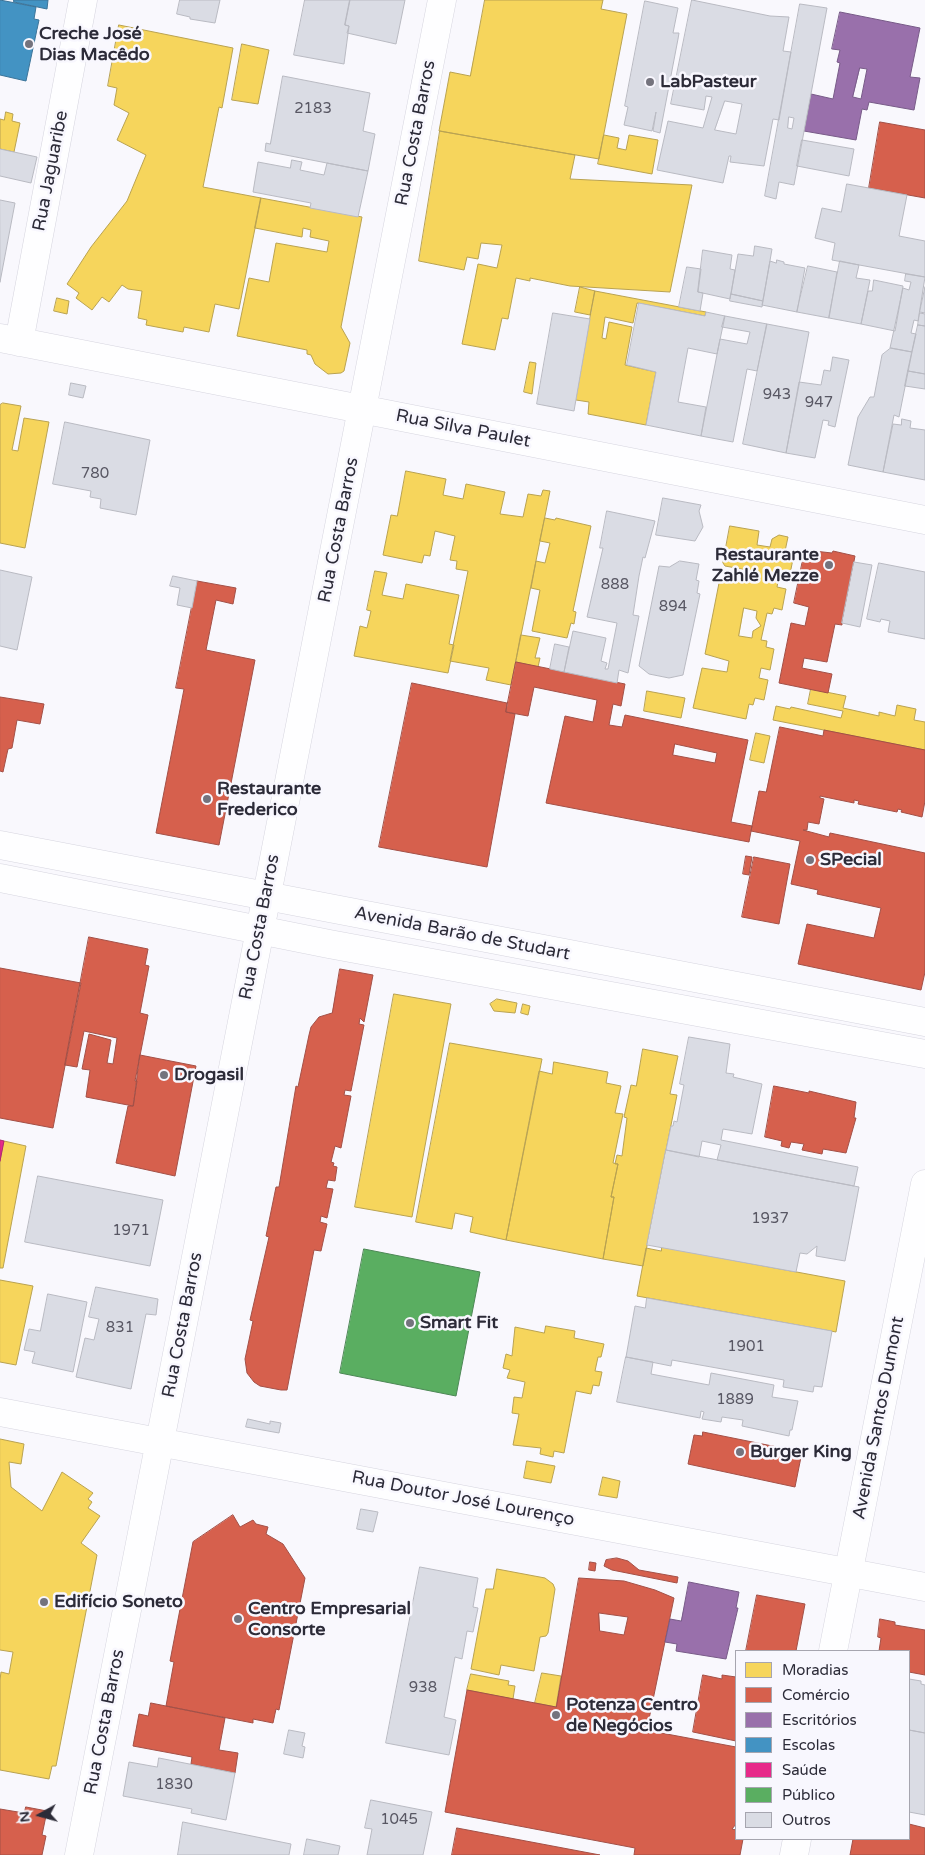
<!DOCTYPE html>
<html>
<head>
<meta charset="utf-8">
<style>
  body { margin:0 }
  #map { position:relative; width:925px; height:1855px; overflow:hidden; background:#f9f8fd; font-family:"Varela Round",sans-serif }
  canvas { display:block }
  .legend { position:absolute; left:735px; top:1650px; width:175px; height:190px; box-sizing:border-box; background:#f8f7fe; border:1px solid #a6a5af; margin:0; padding:6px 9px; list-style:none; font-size:15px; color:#2c2b38 }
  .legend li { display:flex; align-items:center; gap:10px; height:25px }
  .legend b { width:25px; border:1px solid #a6a5af }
  .north { position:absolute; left:15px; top:1790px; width:50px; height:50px; -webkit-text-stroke:4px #f8f7fe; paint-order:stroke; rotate:263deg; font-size:14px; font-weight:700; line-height:20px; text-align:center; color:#2c2b38 }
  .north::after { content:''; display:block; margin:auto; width:18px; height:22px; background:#2c2b38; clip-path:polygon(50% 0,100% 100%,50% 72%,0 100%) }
</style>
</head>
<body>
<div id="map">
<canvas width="925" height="1855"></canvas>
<ul class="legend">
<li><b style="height:14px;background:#f6d55c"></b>Moradias</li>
<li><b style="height:14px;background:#d6604d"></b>Comércio</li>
<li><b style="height:14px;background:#9970ab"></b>Escritórios</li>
<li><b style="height:14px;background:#4393c3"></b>Escolas</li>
<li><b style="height:14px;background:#e7298a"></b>Saúde</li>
<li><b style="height:14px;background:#5aae61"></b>Público</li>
<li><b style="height:14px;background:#dadce4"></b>Outros</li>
</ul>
<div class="north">N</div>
</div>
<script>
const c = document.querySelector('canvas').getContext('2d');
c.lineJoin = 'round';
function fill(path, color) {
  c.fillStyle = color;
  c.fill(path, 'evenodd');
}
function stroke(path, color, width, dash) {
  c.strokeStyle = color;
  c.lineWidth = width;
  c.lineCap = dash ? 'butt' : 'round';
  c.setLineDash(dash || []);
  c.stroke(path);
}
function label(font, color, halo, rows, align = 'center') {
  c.font = font + ' "Varela Round",sans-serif';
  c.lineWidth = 5;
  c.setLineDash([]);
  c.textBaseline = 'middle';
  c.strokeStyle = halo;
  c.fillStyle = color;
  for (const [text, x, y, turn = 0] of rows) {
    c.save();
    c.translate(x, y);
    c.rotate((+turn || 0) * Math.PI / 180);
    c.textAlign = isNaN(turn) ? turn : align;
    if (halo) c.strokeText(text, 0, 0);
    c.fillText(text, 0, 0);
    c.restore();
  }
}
const homes = new Path2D(`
  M 485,0 L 603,0 L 601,9 L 627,14 L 599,159 L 439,131 L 450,72 L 470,76 Z
  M 119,25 L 233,48 L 222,108 L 219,107 L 203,187 L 261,198 L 239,309 L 215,304 L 209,332 L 184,327 L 183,332 L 146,325 L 147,320 L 138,318 L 142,291 L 128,289 L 122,285 L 109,302 L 102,297 L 92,310 L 76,298 L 79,293 L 67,284 L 91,247 L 127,201 L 146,155 L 117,140 L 129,113 L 114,105 L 117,88 L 108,86 Z
  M 242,44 L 269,50 L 258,104 L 232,100 Z
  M 6,112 L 13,114 L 12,121 L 20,123 L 14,152 L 0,149 L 0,119 L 4,120 Z
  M 440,131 L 575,155 L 570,179 L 692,185 L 670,292 L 570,286 L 530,278 L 530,281 L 516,278 L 508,319 L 502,318 L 495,350 L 462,344 L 478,264 L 497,268 L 502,245 L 481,243 L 478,259 L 467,257 L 464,270 L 419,261 Z
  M 604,135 L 619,138 L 617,148 L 626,150 L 629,135 L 658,140 L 652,174 L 598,164 Z
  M 261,198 L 362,217 L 341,327 L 350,343 L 344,371 L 341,373 L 328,374 L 315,364 L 311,355 L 307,354 L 307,350 L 237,336 L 249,278 L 269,282 L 276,243 L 327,252 L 329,241 L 310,237 L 311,230 L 303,228 L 302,237 L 255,228 Z
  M 580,287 L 595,291 L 590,315 L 575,312 Z
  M 595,291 L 706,312 L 705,316 L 637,303 L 633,323 L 605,317 L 602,338 L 606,339 L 609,322 L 632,327 L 625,365 L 656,372 L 646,425 L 588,414 L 589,402 L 576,400 Z
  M 57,298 L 69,301 L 67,314 L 54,311 Z
  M 530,362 L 536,363 L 532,394 L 524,392 Z
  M 3,403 L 21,406 L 12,450 L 18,451 L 24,418 L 49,422 L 25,548 L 0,543 L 0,405 Z
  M 406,471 L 446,479 L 443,495 L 463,499 L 466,484 L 505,492 L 500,514 L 523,517 L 528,494 L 541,496 L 543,490 L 550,491 L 511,685 L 486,680 L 489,668 L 450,661 L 468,571 L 456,569 L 457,561 L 450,560 L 455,536 L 435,531 L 430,556 L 424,555 L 422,563 L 383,555 L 391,515 L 397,516 Z
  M 545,518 L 555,520 L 556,518 L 591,526 L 573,611 L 576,612 L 574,624 L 571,623 L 567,638 L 532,631 L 540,590 L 531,588 L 536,561 L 545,563 L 550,543 L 540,541 Z
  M 730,526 L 759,531 L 757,545 L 770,547 L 772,539 L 779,535 L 788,537 L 784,556 L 793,559 L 789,579 L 779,577 L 777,587 L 786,589 L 782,610 L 774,608 L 772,614 L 767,613 L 761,640 L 767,641 L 766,647 L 774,649 L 770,670 L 761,668 L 759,678 L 768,680 L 764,700 L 755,698 L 753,705 L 749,704 L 746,719 L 693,708 L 702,668 L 727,672 L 729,661 L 705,654 L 720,578 L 723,577 L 745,581 L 747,570 L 725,566 L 723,563 ZM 744,608 L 757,611 L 756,618 L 761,626 L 753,631 L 752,638 L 739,636 Z
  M 375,571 L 387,573 L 382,595 L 403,599 L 406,584 L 459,595 L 449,644 L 454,645 L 448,673 L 354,656 L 360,626 L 367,628 L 371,611 L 367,610 Z
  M 521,635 L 540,638 L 535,658 L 540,658 L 538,667 L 516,662 Z
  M 811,689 L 846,696 L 843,708 L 879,716 L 879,712 L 895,716 L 897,705 L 916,709 L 914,720 L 925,722 L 925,750 L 773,720 L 776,706 L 790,709 L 791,707 L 841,718 L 843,711 L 808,704 Z
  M 647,691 L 685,698 L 681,718 L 644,711 Z
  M 756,733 L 770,736 L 764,763 L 750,760 Z
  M 394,994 L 451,1004 L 412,1217 L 355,1207 Z
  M 497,999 L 517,1003 L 515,1013 L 494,1011 L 490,1004 Z
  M 523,1004 L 530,1006 L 528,1015 L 521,1013 Z
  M 450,1043 L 542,1059 L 506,1240 L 470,1232 L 473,1217 L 455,1213 L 452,1229 L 416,1222 Z
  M 643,1049 L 678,1056 L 670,1094 L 677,1095 L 643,1266 L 603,1259 L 614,1197 L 611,1197 L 618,1164 L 615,1164 L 617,1155 L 622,1156 L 627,1118 L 624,1117 L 631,1085 L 636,1086 Z
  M 554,1062 L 608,1072 L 606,1083 L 621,1086 L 615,1113 L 623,1114 L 613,1163 L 618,1164 L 611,1197 L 614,1197 L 603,1259 L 506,1240 L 539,1071 L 552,1074 Z
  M 4,1141 L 26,1146 L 3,1268 L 0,1268 L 0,1161 Z
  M 662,1247 L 845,1281 L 836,1332 L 637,1296 L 646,1248 L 661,1251 Z
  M 0,1280 L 33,1286 L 16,1365 L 0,1362 Z
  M 546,1326 L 575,1331 L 574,1338 L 604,1344 L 601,1357 L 598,1357 L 595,1371 L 602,1372 L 599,1386 L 593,1385 L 591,1394 L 576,1391 L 564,1453 L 554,1451 L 553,1457 L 540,1454 L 541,1448 L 513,1445 L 519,1414 L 512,1413 L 514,1397 L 522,1398 L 525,1382 L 507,1378 L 510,1370 L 503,1368 L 506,1354 L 512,1356 L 515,1327 L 544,1333 Z
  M 0,1439 L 24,1444 L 21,1464 L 9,1462 L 11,1487 L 42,1511 L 62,1472 L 93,1493 L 88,1499 L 92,1502 L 88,1508 L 100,1516 L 81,1543 L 97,1555 L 56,1766 L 52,1766 L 49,1779 L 0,1770 L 0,1680 L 1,1672 L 9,1674 L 13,1652 L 0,1650 Z
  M 527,1461 L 555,1466 L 551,1483 L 524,1478 Z
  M 603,1477 L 620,1481 L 617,1498 L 599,1495 Z
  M 497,1569 L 545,1578 L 553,1584 L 555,1589 L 548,1633 L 546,1636 L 540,1637 L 534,1671 L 501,1665 L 499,1675 L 471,1669 L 486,1589 L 493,1589 Z
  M 542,1673 L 561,1676 L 556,1707 L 535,1703 Z
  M 471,1674 L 509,1681 L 508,1685 L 515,1686 L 513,1699 L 467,1690 Z`);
const shops = new Path2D(`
  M 880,122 L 925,130 L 925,198 L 869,188 Z
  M 805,550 L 832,553 L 833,551 L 855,556 L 842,623 L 842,625 L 835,624 L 827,662 L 804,658 L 802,668 L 832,674 L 828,693 L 779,683 L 791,623 L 805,626 L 809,607 L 794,603 Z
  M 197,581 L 236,588 L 233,604 L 216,600 L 206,650 L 255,660 L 219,845 L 156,833 L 184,689 L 176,688 Z
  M 516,662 L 625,684 L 621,706 L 613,704 L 609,725 L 622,727 L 625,715 L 748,740 L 731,822 L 752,826 L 749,842 L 546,803 L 565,716 L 593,722 L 597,700 L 534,687 L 528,716 L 506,712 ZM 675,744 L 717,753 L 715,763 L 673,755 Z
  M 412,683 L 507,703 L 506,712 L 515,714 L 487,867 L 379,847 Z
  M 0,697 L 44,704 L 40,724 L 17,720 L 12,748 L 8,749 L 3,772 L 0,771 Z
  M 780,727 L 823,736 L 824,730 L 925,750 L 925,801 L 922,817 L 901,812 L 902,810 L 898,809 L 897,812 L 858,804 L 859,801 L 854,800 L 854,803 L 820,796 L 820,798 L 824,799 L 819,824 L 808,822 L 807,830 L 803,830 L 829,837 L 830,833 L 925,853 L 925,972 L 921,990 L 798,964 L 807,924 L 874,938 L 881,908 L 817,894 L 818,890 L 791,884 L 800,841 L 751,831 L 759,791 L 766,792 Z
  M 746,856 L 752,857 L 749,875 L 743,874 Z
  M 754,857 L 790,864 L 779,924 L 742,917 Z
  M 89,937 L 148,949 L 145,965 L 149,966 L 140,1013 L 148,1015 L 135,1081 L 137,1081 L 133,1106 L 86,1097 L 90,1070 L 82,1069 L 89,1034 L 111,1040 L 107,1063 L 113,1064 L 117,1038 L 84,1031 L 77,1067 L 65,1065 Z
  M 0,968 L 81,983 L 53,1128 L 0,1118 Z
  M 340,969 L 373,975 L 364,1022 L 360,1018 L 359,1024 L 364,1025 L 351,1091 L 345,1090 L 344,1095 L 351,1096 L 341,1148 L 335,1146 L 331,1162 L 334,1163 L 333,1166 L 337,1167 L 335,1181 L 328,1180 L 326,1188 L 333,1189 L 327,1218 L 321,1216 L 320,1222 L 327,1224 L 321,1251 L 314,1250 L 287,1390 L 281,1390 L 260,1386 L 254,1382 L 247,1373 L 245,1359 L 253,1321 L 250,1320 L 269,1237 L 266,1236 L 276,1187 L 279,1187 L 296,1086 L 298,1087 L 309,1035 L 311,1027 L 319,1017 L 332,1013 Z
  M 140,1055 L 196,1066 L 175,1176 L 116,1163 L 128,1106 L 133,1106 Z
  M 774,1086 L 809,1093 L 809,1091 L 856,1102 L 854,1118 L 856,1118 L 846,1153 L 823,1149 L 822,1154 L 802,1150 L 804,1144 L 791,1142 L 789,1148 L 781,1146 L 782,1141 L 765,1137 Z
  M 703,1432 L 802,1452 L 795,1487 L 688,1464 L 694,1435 L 702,1436 Z
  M 233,1515 L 240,1527 L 253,1520 L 256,1524 L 268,1527 L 266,1534 L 283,1544 L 305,1578 L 279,1710 L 276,1709 L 273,1723 L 253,1719 L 253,1723 L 166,1706 L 174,1662 L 170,1661 L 193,1542 Z
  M 617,1558 L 628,1561 L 639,1570 L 678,1577 L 677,1583 L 612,1570 L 604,1566 L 606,1560 Z
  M 590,1562 L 596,1563 L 595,1571 L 589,1570 Z
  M 579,1578 L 624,1581 L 655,1590 L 674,1598 L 648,1724 L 657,1725 L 656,1732 L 736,1747 L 736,1824 L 732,1829 L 736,1830 L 736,1839 L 743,1839 L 740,1855 L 634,1855 L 635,1848 L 445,1812 L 467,1690 L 556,1707 ZM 599,1613 L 628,1617 L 624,1635 L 600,1631 Z
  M 757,1595 L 805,1604 L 796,1651 L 746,1651 Z
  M 880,1619 L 895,1622 L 895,1625 L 925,1630 L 925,1675 L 909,1672 L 909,1651 L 879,1651 L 881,1638 L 878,1637 Z
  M 703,1675 L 722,1679 L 722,1675 L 736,1677 L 736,1741 L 693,1732 Z
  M 151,1703 L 225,1718 L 219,1750 L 238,1753 L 235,1773 L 191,1764 L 192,1757 L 133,1746 L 139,1714 L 148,1716 Z
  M 26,1807 L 47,1811 L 42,1835 L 46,1836 L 42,1855 L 0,1855 L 0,1809 L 24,1813 Z
  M 909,1824 L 925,1828 L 925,1855 L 850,1855 L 853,1839 L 909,1839 Z
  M 457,1828 L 600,1855 L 452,1855 Z`);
const offices = new Path2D(`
  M 840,12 L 920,28 L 910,77 L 920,78 L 914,110 L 869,102 L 867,110 L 862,109 L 856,140 L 804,131 L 811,94 L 833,99 L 840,63 L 837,62 L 840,50 L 832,49 ZM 860,68 L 867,69 L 861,99 L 853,97 Z
  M 689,1582 L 739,1592 L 736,1608 L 738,1608 L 726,1659 L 676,1651 L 677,1644 L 665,1642 L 670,1619 L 681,1621 Z`);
const schools = new Path2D(`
  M 0,0 L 36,7 L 34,19 L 39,20 L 26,81 L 0,75 Z
  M 14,0 L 48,0 L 47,9 L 14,2 Z`);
const health = new Path2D(`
  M 0,1140 L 4,1141 L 0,1161 Z`);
const public = new Path2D(`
  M 364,1249 L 480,1272 L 456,1396 L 340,1373 Z`);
const building = new Path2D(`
  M 180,0 L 220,0 L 215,23 L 190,19 L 190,17 L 177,14 Z
  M 305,0 L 350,0 L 345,25 L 349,26 L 344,64 L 294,55 Z
  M 350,0 L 405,0 L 396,44 L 347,33 L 349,26 L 345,25 Z
  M 692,0 L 770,16 L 789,17 L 783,51 L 791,52 L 779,120 L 773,119 L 764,166 L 730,162 L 731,156 L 729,156 L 723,183 L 657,170 L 668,121 L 703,128 L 712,97 L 706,96 L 704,110 L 671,104 ZM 725,101 L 742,104 L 736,134 L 715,130 Z
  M 645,1 L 678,8 L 673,33 L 679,33 L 678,39 L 660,133 L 653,131 L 656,112 L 652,131 L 624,125 L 628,107 L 625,106 Z
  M 800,4 L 827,8 L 794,185 L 779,182 L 776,199 L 765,196 ZM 789,117 L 794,118 L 792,129 L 788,128 Z
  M 283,76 L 370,93 L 363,131 L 375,134 L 368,171 L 265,151 L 266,143 L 270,144 Z
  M 802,140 L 854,149 L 849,176 L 797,166 Z
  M 0,149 L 37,157 L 31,183 L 0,176 Z
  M 292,160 L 302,162 L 300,170 L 324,175 L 327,163 L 368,171 L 358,217 L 310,208 L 311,203 L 253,192 L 258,162 L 290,168 Z
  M 847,184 L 907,195 L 899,236 L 925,241 L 925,277 L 832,260 L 835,243 L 815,238 L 822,208 L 841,212 Z
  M 0,200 L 15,203 L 0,282 Z
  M 755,246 L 772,249 L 763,301 L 731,294 L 738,254 L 753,256 Z
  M 703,250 L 732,255 L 730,269 L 735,270 L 730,299 L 698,292 Z
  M 777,260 L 784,262 L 784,264 L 805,268 L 797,312 L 762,305 L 770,261 L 776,263 Z
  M 840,261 L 859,265 L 856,278 L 870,280 L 861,324 L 829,318 Z
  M 808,266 L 837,272 L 829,318 L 797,312 Z
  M 687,267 L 701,269 L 698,292 L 703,293 L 700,311 L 679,307 Z
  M 906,274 L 925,277 L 918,321 L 914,320 L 911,333 L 916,334 L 912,352 L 890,348 L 903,288 L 909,290 L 911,282 L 905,281 Z
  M 874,280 L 903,286 L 895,331 L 861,324 L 868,291 L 872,291 Z
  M 925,287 L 925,313 L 920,312 Z
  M 731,294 L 763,301 L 762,307 L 730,301 Z
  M 639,303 L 705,316 L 706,312 L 725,316 L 717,354 L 688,348 L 678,402 L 706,407 L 701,436 L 646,425 L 656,372 L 627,365 Z
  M 553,313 L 590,319 L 574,411 L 537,404 Z
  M 920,313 L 925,314 L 925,326 L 918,325 Z
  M 725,316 L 767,324 L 757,371 L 747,369 L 733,442 L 701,436 L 720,339 L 747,344 L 750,332 L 722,327 Z
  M 767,324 L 809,332 L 786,453 L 743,444 Z
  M 918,325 L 925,326 L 925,374 L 908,371 Z
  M 891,348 L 912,352 L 899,417 L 894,415 L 883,472 L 848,465 L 858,417 L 870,397 L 874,397 L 882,355 Z
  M 833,357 L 849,360 L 835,427 L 828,425 L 829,421 L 823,420 L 815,458 L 786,453 L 799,382 L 821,385 L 824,370 L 830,371 Z
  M 908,371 L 925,374 L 925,389 L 905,386 Z
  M 71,383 L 86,386 L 83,398 L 69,395 Z
  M 902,419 L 911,421 L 910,428 L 925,430 L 925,480 L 883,472 L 893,424 L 901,425 Z
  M 65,422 L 150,440 L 136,515 L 100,508 L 101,499 L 90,497 L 91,491 L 53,484 Z
  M 663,498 L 701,505 L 699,511 L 703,527 L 695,541 L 656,535 Z
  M 607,511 L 655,521 L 645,558 L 643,557 L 639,576 L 633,615 L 639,616 L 628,673 L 619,670 L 617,683 L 564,672 L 573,631 L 606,638 L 601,661 L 607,663 L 605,669 L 608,669 L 617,623 L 587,617 L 603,548 L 600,548 Z
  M 680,561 L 699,564 L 696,580 L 699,581 L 697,593 L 700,594 L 683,675 L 669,678 L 649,674 L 639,666 L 659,566 L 669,567 Z
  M 854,562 L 872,565 L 860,627 L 842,623 Z
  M 879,563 L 925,572 L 925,639 L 888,632 L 890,621 L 881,619 L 880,622 L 867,619 Z
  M 0,570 L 32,577 L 17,650 L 0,646 Z
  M 173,576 L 197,581 L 192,608 L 177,605 L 180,588 L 170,586 Z
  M 555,644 L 569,647 L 564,672 L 550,669 Z
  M 689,1037 L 730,1044 L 726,1073 L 734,1074 L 733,1077 L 762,1084 L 752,1134 L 723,1129 L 721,1140 L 858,1167 L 854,1186 L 717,1160 L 721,1145 L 702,1141 L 699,1157 L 666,1150 L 671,1126 L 673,1126 L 674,1121 L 677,1122 L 684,1085 L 680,1084 Z
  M 666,1150 L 859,1187 L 845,1261 L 816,1256 L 817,1246 L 807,1254 L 800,1253 L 796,1272 L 647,1245 Z
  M 38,1176 L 163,1200 L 150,1266 L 25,1242 Z
  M 96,1287 L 158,1299 L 156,1315 L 146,1314 L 131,1389 L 76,1377 L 85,1338 L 94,1340 L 99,1319 L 89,1317 Z
  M 48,1294 L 87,1302 L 73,1372 L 32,1363 L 35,1352 L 24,1350 L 29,1329 L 40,1331 Z
  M 647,1298 L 832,1331 L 822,1387 L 814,1386 L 813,1392 L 783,1387 L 784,1380 L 672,1360 L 671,1366 L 626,1357 L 635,1306 L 645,1308 Z
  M 626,1357 L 653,1362 L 651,1374 L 709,1385 L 711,1373 L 774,1385 L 772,1397 L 798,1401 L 792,1430 L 790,1430 L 789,1436 L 742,1426 L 743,1420 L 722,1417 L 721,1422 L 702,1419 L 704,1412 L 701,1411 L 700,1418 L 617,1402 Z
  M 248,1419 L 270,1424 L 270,1421 L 281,1423 L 279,1433 L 246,1427 Z
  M 361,1509 L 378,1512 L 373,1532 L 357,1529 Z
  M 420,1567 L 478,1578 L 473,1607 L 478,1608 L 473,1632 L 467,1631 L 462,1659 L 455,1657 L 444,1717 L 456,1720 L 449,1755 L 386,1743 Z
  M 909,1679 L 921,1681 L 921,1684 L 925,1685 L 925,1733 L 909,1730 Z
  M 289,1730 L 305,1733 L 302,1746 L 305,1747 L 303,1758 L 284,1754 Z
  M 909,1730 L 925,1733 L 925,1815 L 909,1812 Z
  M 159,1758 L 235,1773 L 226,1820 L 191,1813 L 192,1809 L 123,1796 L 129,1762 L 157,1767 Z
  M 371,1800 L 432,1812 L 423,1855 L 367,1855 L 372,1829 L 365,1828 Z
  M 183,1822 L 291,1844 L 289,1855 L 178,1855 Z
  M 307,1839 L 340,1846 L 338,1855 L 304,1855 Z`);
const minor = new Path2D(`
  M 0,338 L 925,520
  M 19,342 L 83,0
  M 0,1412 L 925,1587
  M 79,1855 L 442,0`);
const major = new Path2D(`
  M 0,845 L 925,1022
  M 0,878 L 329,944 L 925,1054
  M 833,1651 L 925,1184
  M 794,1855 L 797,1839`);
const markers = [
  [29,44,5,"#74737d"],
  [650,82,5,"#74737d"],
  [829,565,5,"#74737d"],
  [207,799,5,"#74737d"],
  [810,860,5,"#74737d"],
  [164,1075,5,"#74737d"],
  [410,1323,5,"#74737d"],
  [740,1452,5,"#74737d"],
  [44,1602,5,"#74737d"],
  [238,1619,5,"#74737d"],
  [556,1715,5,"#74737d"]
];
const numberNames = [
  ["2183",313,109],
  ["943",777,395],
  ["947",819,403],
  ["780",95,474],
  ["888",615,585],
  ["894",673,607],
  ["1937",770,1219],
  ["1971",131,1231],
  ["831",120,1328],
  ["1901",746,1347],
  ["1889",735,1400],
  ["938",423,1688],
  ["1830",174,1785],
  ["1045",399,1820]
];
const poiNames = [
  ["Creche José",39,34],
  ["Dias Macêdo",39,55],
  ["LabPasteur",660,82],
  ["Restaurante",819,555,"right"],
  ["Zahlé Mezze",819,576,"right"],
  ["Restaurante",217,789],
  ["Frederico",217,810],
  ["SPecial",820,860],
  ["Drogasil",174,1075],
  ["Smart Fit",420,1323],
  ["Burger King",750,1452],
  ["Edifício Soneto",54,1602],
  ["Centro Empresarial",248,1609],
  ["Consorte",248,1630],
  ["Potenza Centro",566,1705],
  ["de Negócios",566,1726]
];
const streetNames = [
  ["Rua Costa Barros",416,133,-79],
  ["Rua Jaguaribe",51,171,-79],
  ["Rua Silva Paulet",463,429,11],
  ["Rua Costa Barros",339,530,-79],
  ["Rua Costa Barros",260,927,-79],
  ["Avenida Barão de Studart",462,934,11],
  ["Rua Costa Barros",183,1325,-79],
  ["Avenida Santos Dumont",879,1418,-79],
  ["Rua Doutor José Lourenço",463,1499,11],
  ["Rua Costa Barros",105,1722,-79]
];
fill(homes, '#f6d55c');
stroke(homes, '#b9a251', 1);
fill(shops, '#d6604d');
stroke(shops, '#a35047', 1);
fill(offices, '#9970ab');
stroke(offices, '#785b88', 1);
fill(schools, '#4393c3');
stroke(schools, '#3c7499', 1);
fill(health, '#e7298a');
stroke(health, '#af2a71', 1);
fill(public, '#5aae61');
stroke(public, '#4c8755', 1);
fill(building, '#dadce4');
stroke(building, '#b9bac2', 1);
stroke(minor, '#d6d5df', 29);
stroke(major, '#d6d5df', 29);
stroke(minor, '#fefeff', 28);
stroke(major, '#fefeff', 28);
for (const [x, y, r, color] of markers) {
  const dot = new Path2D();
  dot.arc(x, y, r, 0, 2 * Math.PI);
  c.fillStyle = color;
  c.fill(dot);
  stroke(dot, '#f8f7fe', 2);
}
label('15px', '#585763', null, numberNames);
label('bold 18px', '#2c2b38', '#f8f7fe', poiNames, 'left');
label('18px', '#2c2b38', '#f8f7fe', streetNames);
</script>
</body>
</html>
